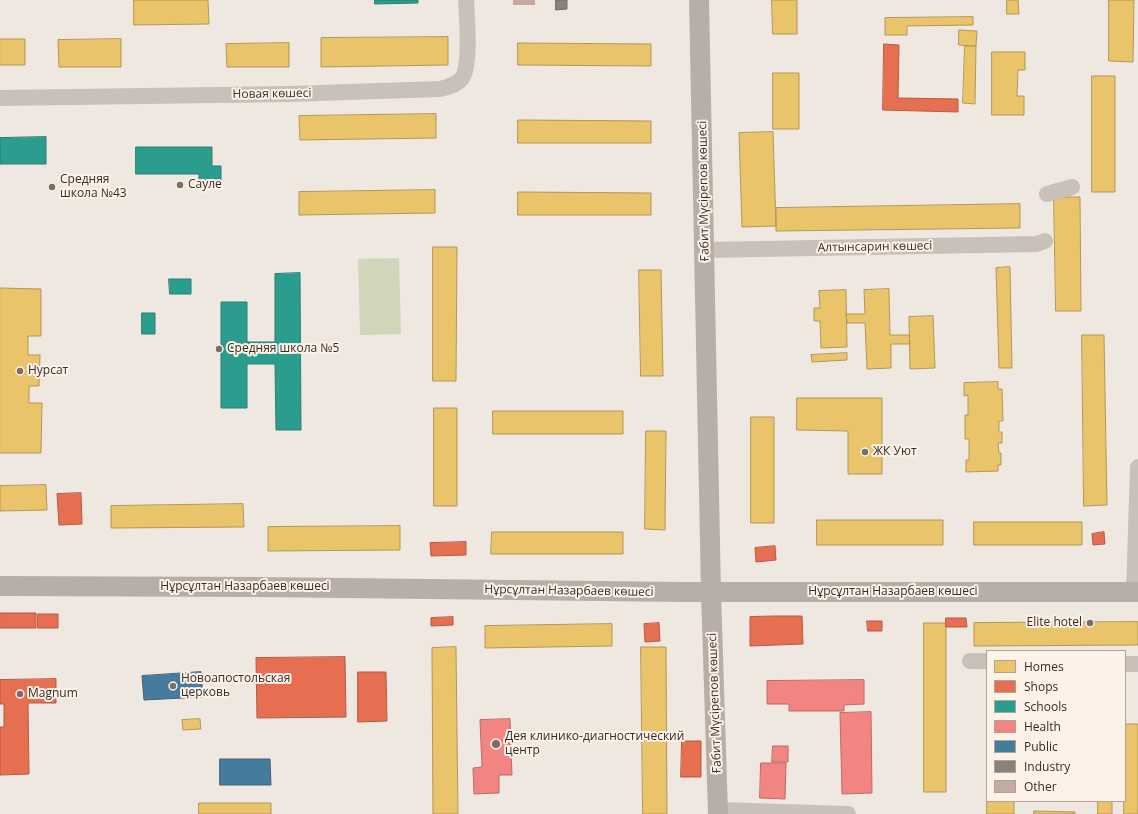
<!DOCTYPE html>
<html>
<head>
<meta charset="utf-8">
<style>
  body { margin:0 }
  #map { position:relative; width:1138px; height:814px; overflow:hidden; background:#efe8e1; font-family:"Open Sans",sans-serif }
  canvas { display:block }
  .legend { position:absolute; left:986px; top:650px; width:140px; height:152px; box-sizing:border-box; background:#fcf2e8; border:1px solid #aea39b; margin:0; padding:5px 7px; list-style:none; font-size:12px; color:#392c27 }
  .legend li { display:flex; align-items:center; gap:8px; height:20px }
  .legend b { width:20px; border:1px solid #aea39b }
</style>
</head>
<body>
<div id="map">
<canvas width="1138" height="814"></canvas>
<ul class="legend">
<li><b style="height:11px;background:#e9c46a"></b>Homes</li>
<li><b style="height:11px;background:#e76f51"></b>Shops</li>
<li><b style="height:11px;background:#2a9d8f"></b>Schools</li>
<li><b style="height:11px;background:#f28482"></b>Health</li>
<li><b style="height:11px;background:#457b9d"></b>Public</li>
<li><b style="height:11px;background:#8a817c"></b>Industry</li>
<li><b style="height:11px;background:#c4aaa1"></b>Other</li>
</ul>
</div>
<script>
const c = document.querySelector('canvas').getContext('2d');
c.lineJoin = 'round';
function fill(path, color) {
  c.fillStyle = color;
  c.fill(path, 'evenodd');
}
function stroke(path, color, width, dash) {
  c.strokeStyle = color;
  c.lineWidth = width;
  c.lineCap = dash ? 'butt' : 'round';
  c.setLineDash(dash || []);
  c.stroke(path);
}
function label(font, color, halo, rows, align = 'center') {
  c.font = font + ' "Open Sans",sans-serif';
  c.lineWidth = 4;
  c.setLineDash([]);
  c.textBaseline = 'middle';
  c.strokeStyle = halo;
  c.fillStyle = color;
  for (const [text, x, y, turn = 0] of rows) {
    c.save();
    c.translate(x, y);
    c.rotate((+turn || 0) * Math.PI / 180);
    c.textAlign = isNaN(turn) ? turn : align;
    if (halo) c.strokeText(text, 0, 0);
    c.fillText(text, 0, 0);
    c.restore();
  }
}
const green = new Path2D(`
  M 399,258 L 401,334 L 360,335 L 358,259 Z`);
const homes = new Path2D(`
  M 134,0 L 208,0 L 209,24 L 134,25 Z
  M 772,0 L 797,0 L 797,34 L 773,34 Z
  M 1007,0 L 1018,0 L 1019,14 L 1007,14 Z
  M 1109,0 L 1134,0 L 1133,62 L 1109,61 Z
  M 973,17 L 973,25 L 907,26 L 907,35 L 885,35 L 885,18 Z
  M 959,30 L 977,31 L 976,46 L 959,45 Z
  M 448,37 L 448,65 L 321,67 L 321,38 Z
  M 0,39 L 25,39 L 25,65 L 0,65 Z
  M 121,39 L 121,67 L 59,67 L 58,40 Z
  M 289,43 L 289,67 L 227,67 L 226,44 Z
  M 518,43 L 651,44 L 651,66 L 518,65 Z
  M 965,46 L 976,46 L 975,104 L 963,103 Z
  M 992,52 L 1025,52 L 1025,70 L 1018,70 L 1017,96 L 1024,96 L 1024,115 L 992,115 Z
  M 773,73 L 799,73 L 799,129 L 773,129 Z
  M 1092,76 L 1115,76 L 1115,192 L 1092,192 Z
  M 436,114 L 436,138 L 300,140 L 299,116 Z
  M 518,120 L 651,121 L 651,143 L 518,143 Z
  M 773,132 L 776,226 L 742,227 L 739,133 Z
  M 435,190 L 435,213 L 299,215 L 299,192 Z
  M 518,192 L 651,193 L 651,215 L 518,215 Z
  M 1054,197 L 1080,197 L 1081,311 L 1056,311 Z
  M 1020,204 L 1020,228 L 776,231 L 776,208 Z
  M 433,247 L 457,247 L 456,381 L 433,381 Z
  M 1010,267 L 1012,368 L 999,368 L 996,268 Z
  M 639,270 L 661,270 L 663,376 L 641,376 Z
  M 0,288 L 41,289 L 41,336 L 28,336 L 28,355 L 40,355 L 39,386 L 29,386 L 29,403 L 42,403 L 41,453 L 0,453 Z
  M 889,289 L 890,335 L 909,335 L 910,344 L 891,344 L 891,368 L 867,369 L 865,323 L 847,323 L 846,314 L 865,314 L 864,290 Z
  M 846,290 L 847,347 L 821,348 L 820,321 L 814,321 L 814,308 L 820,308 L 819,291 Z
  M 933,316 L 935,368 L 910,369 L 909,317 Z
  M 1082,335 L 1104,335 L 1107,505 L 1084,506 Z
  M 847,353 L 847,360 L 812,362 L 811,355 Z
  M 998,382 L 998,389 L 1002,389 L 1003,421 L 999,421 L 999,432 L 1002,432 L 1002,443 L 998,443 L 999,453 L 1001,453 L 1001,465 L 998,465 L 998,471 L 966,472 L 966,460 L 969,460 L 969,439 L 965,439 L 965,415 L 968,415 L 968,395 L 964,396 L 964,383 Z
  M 797,398 L 882,398 L 882,474 L 848,474 L 848,431 L 797,430 Z
  M 434,408 L 457,408 L 457,506 L 434,506 Z
  M 493,411 L 623,411 L 623,434 L 493,434 Z
  M 751,417 L 774,417 L 774,523 L 751,523 Z
  M 646,431 L 666,431 L 665,530 L 645,529 Z
  M 46,485 L 47,510 L 0,511 L 0,486 Z
  M 243,504 L 244,527 L 111,528 L 111,506 Z
  M 817,520 L 943,520 L 943,545 L 817,545 Z
  M 974,522 L 1082,522 L 1082,545 L 974,545 Z
  M 400,526 L 400,550 L 268,551 L 268,527 Z
  M 492,532 L 623,532 L 623,554 L 491,554 Z
  M 1138,622 L 1138,645 L 974,646 L 974,623 Z
  M 924,623 L 946,623 L 946,792 L 924,792 Z
  M 612,624 L 612,646 L 485,648 L 485,626 Z
  M 456,647 L 458,814 L 433,814 L 432,648 Z
  M 641,647 L 666,647 L 667,814 L 643,814 Z
  M 200,719 L 201,729 L 183,730 L 182,720 Z
  M 1125,724 L 1138,724 L 1138,814 L 1124,814 Z
  M 987,801 L 1014,801 L 1014,814 L 987,814 Z
  M 1098,801 L 1112,801 L 1112,814 L 1098,814 Z
  M 199,803 L 271,803 L 271,814 L 199,814 Z
  M 1034,811 L 1075,812 L 1075,814 L 1034,814 Z`);
const shops = new Path2D(`
  M 884,44 L 899,45 L 898,98 L 958,99 L 958,112 L 883,110 Z
  M 81,493 L 82,524 L 59,525 L 57,494 Z
  M 1104,532 L 1105,544 L 1093,545 L 1092,534 Z
  M 466,542 L 466,555 L 431,556 L 430,543 Z
  M 775,546 L 776,560 L 756,562 L 755,548 Z
  M 0,613 L 36,613 L 36,628 L 0,628 Z
  M 38,614 L 58,614 L 58,628 L 38,628 Z
  M 774,616 L 802,616 L 803,644 L 750,646 L 750,617 Z
  M 453,617 L 453,625 L 431,626 L 431,618 Z
  M 946,618 L 966,618 L 967,627 L 946,627 Z
  M 867,621 L 882,621 L 882,631 L 868,631 Z
  M 659,623 L 660,641 L 645,642 L 644,624 Z
  M 345,657 L 346,717 L 257,718 L 256,658 Z
  M 358,672 L 386,672 L 387,721 L 358,722 Z
  M 56,679 L 56,703 L 28,703 L 29,774 L 0,775 L 0,727 L 4,727 L 4,704 L 0,704 L 0,680 Z
  M 682,741 L 701,741 L 701,777 L 681,777 Z`);
const schools = new Path2D(`
  M 375,0 L 418,0 L 418,3 L 375,4 Z
  M 46,137 L 46,164 L 0,164 L 0,138 Z
  M 136,147 L 212,147 L 212,166 L 221,166 L 221,186 L 199,187 L 199,174 L 136,174 Z
  M 300,273 L 301,430 L 276,430 L 275,364 L 247,364 L 247,408 L 221,408 L 221,302 L 247,302 L 247,342 L 275,342 L 275,274 Z
  M 169,279 L 191,279 L 191,294 L 170,294 Z
  M 142,313 L 155,313 L 155,334 L 142,334 Z`);
const health = new Path2D(`
  M 864,680 L 864,704 L 844,705 L 844,711 L 789,711 L 789,704 L 767,704 L 767,681 Z
  M 871,712 L 872,793 L 842,794 L 840,713 Z
  M 510,719 L 512,775 L 499,775 L 499,793 L 474,794 L 473,768 L 482,767 L 480,720 Z
  M 773,746 L 788,746 L 788,762 L 772,762 Z
  M 761,763 L 786,763 L 785,799 L 760,798 Z`);
const public = new Path2D(`
  M 201,672 L 203,697 L 144,700 L 142,676 Z
  M 220,759 L 270,759 L 271,785 L 220,785 Z`);
const industry = new Path2D(`
  M 556,0 L 567,0 L 567,9 L 556,10 Z`);
const building = new Path2D(`
  M 513,0 L 535,0 L 535,5 L 513,5 Z`);
const minor = new Path2D(`
  M 0,98 L 289,94 L 440,89 C 448,87 457,85 462,78 C 471,65 467,17 466,0
  M 1047,194 L 1072,187
  M 705,250 L 1036,244 L 1045,241
  M 1134,592 L 1138,467
  M 970,661 L 987,661
  M 1125,664 L 1138,664
  M 718,810 L 848,814`);
const major = new Path2D(`
  M 699,0 L 711,592 L 718,814
  M 0,586 L 257,587 L 684,592 L 1138,592`);
const markers = [
  [180,185,4,"#796e68"],
  [52,187,4,"#796e68"],
  [219,349,4,"#796e68"],
  [20,371,4,"#796e68"],
  [865,452,4,"#796e68"],
  [1090,623,4,"#796e68"],
  [173,686,4,"#796e68"],
  [20,694,4,"#796e68"],
  [496,744,5,"#796e68"]
];
const streetNames = [
  ["Новая көшесі",272,94,-1],
  ["Ғабит Мүсірепов көшесі",704,191,-91],
  ["Алтынсарин көшесі",875,247,-1],
  ["Нұрсұлтан Назарбаев көшесі",245,587],
  ["Нұрсұлтан Назарбаев көшесі",569,591,1],
  ["Нұрсұлтан Назарбаев көшесі",893,592],
  ["Ғабит Мүсірепов көшесі",715,703,-92]
];
const poiNames = [
  ["Средняя",60,180],
  ["школа №43",60,194],
  ["Сауле",188,185],
  ["Средняя школа №5",227,349],
  ["Нурсат",28,371],
  ["ЖК Уют",873,452],
  ["Elite hotel",1082,623,"right"],
  ["Новоапостольская",181,679],
  ["церковь",181,693],
  ["Magnum",28,694],
  ["Дея клинико-диагностический",505,737],
  ["центр",505,751]
];
fill(green, '#d1d5b9');
fill(homes, '#e9c46a');
stroke(homes, '#b49656', 1);
fill(shops, '#e76f51');
stroke(shops, '#b35b44', 1);
fill(schools, '#2a9d8f');
stroke(schools, '#2e7b70', 1);
fill(health, '#f28482');
stroke(health, '#ba6a67', 1);
fill(public, '#457b9d');
stroke(public, '#41637a', 1);
fill(industry, '#8a817c');
stroke(industry, '#726862', 1);
fill(building, '#c4aaa1');
stroke(minor, '#c8c0b9', 16);
stroke(major, '#b7aea9', 20);
for (const [x, y, r, color] of markers) {
  const dot = new Path2D();
  dot.arc(x, y, r, 0, 2 * Math.PI);
  c.fillStyle = color;
  c.fill(dot);
  stroke(dot, '#fcf2e8', 1.5);
}
label('12px', '#392c27', '#fcf2e8', streetNames);
label('12px', '#392c27', '#fcf2e8', poiNames, 'left');
</script>
</body>
</html>
